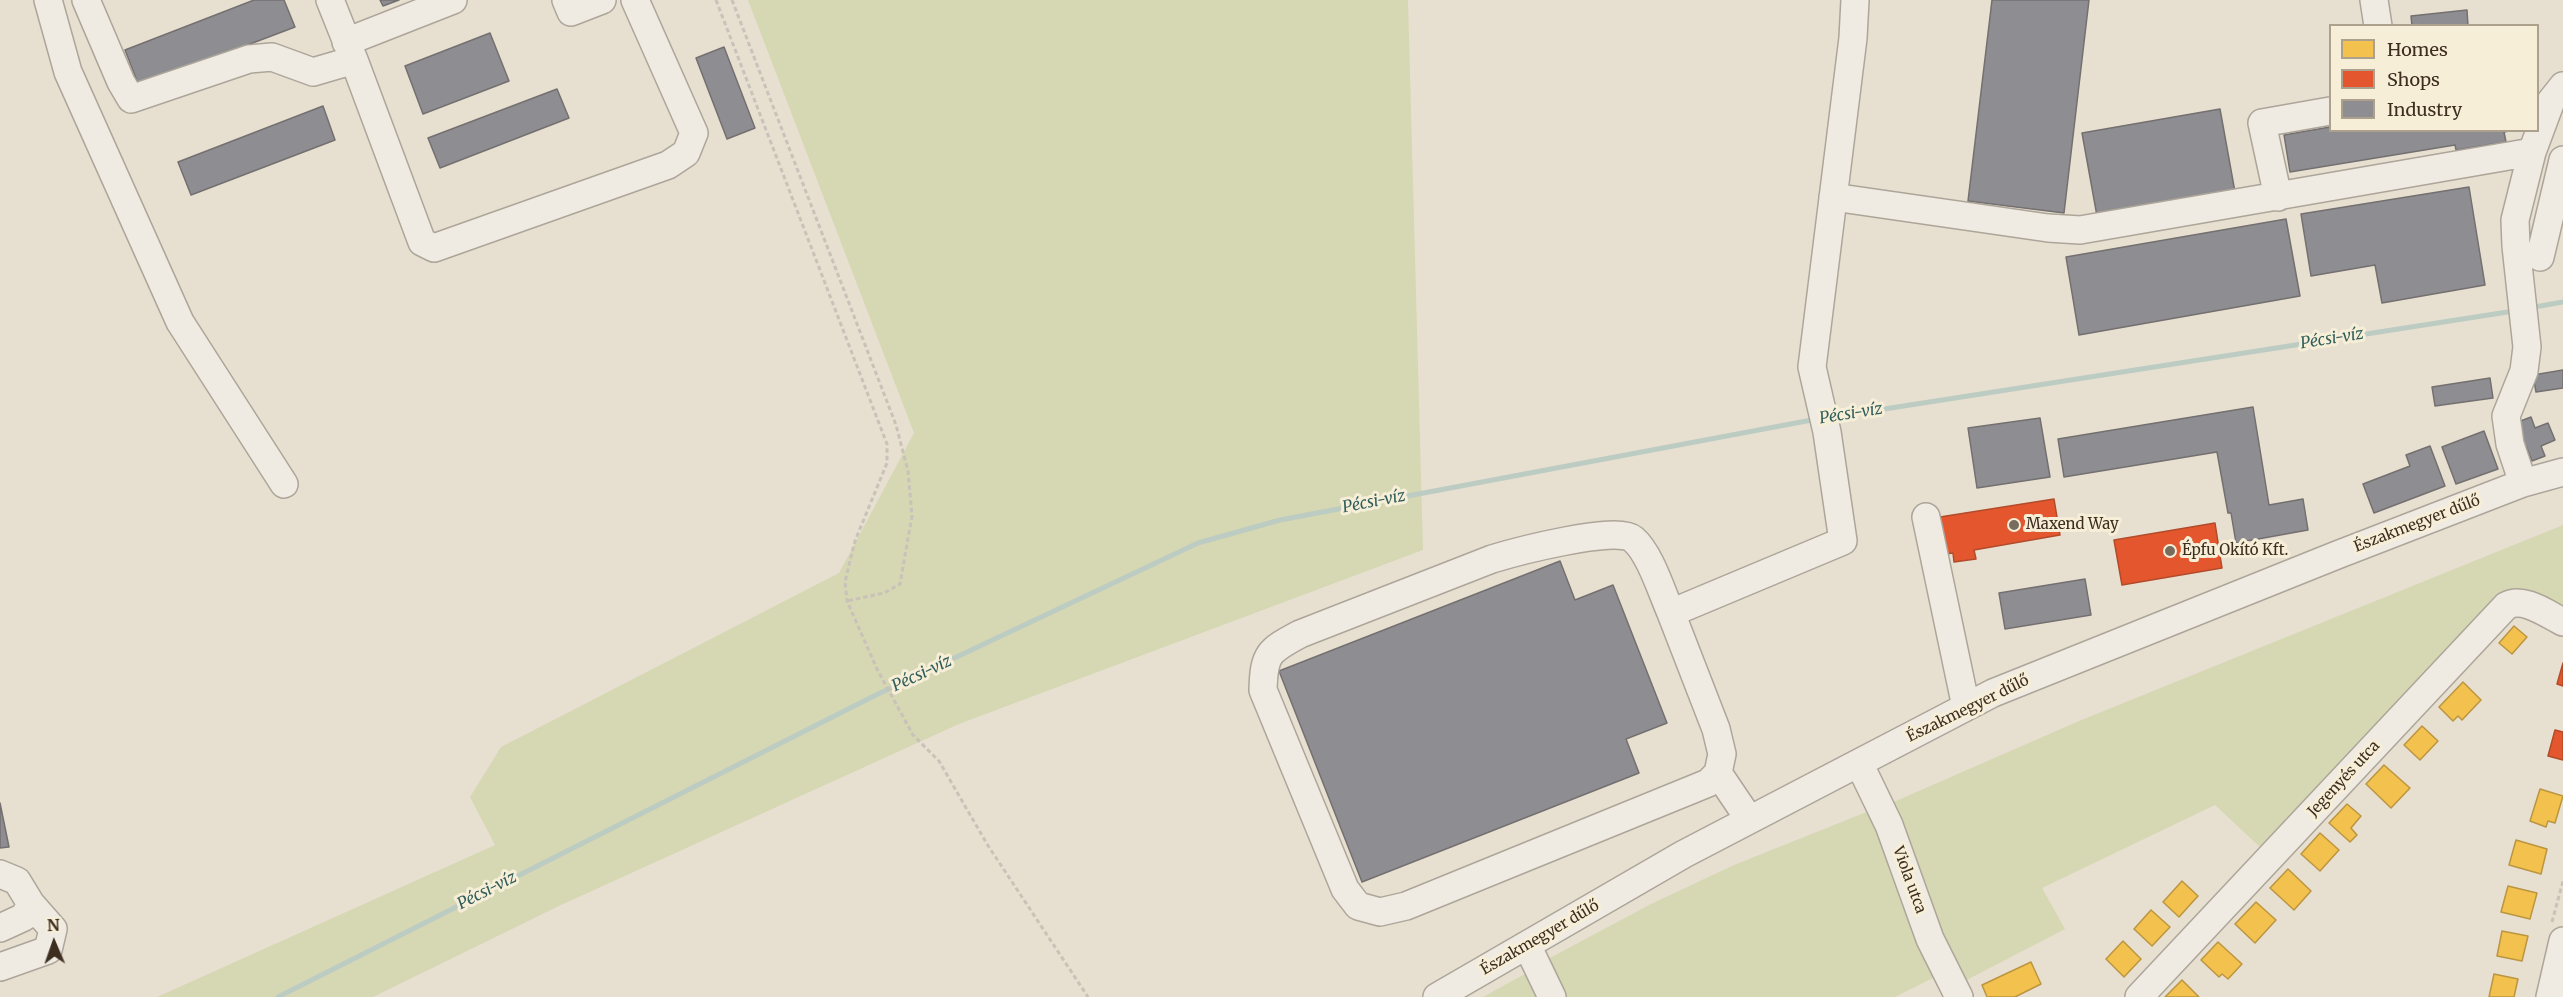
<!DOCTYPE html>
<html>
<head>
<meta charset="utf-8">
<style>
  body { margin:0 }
  #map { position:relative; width:2563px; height:997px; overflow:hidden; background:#e7e0d1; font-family:Merriweather,serif }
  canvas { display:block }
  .legend { position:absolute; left:2329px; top:24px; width:210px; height:108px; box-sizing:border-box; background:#f7eed8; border:2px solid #ada18e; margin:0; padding:8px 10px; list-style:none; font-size:18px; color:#3d2e20 }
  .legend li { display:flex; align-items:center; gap:12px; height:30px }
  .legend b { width:30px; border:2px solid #ada18e }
  .north { position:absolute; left:24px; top:913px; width:60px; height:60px; -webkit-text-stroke:4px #f7eed8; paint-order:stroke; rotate:358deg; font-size:16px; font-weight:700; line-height:24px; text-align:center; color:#3d2e20 }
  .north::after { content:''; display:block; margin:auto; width:21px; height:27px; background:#3d2e20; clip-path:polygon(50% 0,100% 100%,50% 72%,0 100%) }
</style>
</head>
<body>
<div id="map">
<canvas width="2563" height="997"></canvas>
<ul class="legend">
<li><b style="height:16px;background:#f2c14e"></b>Homes</li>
<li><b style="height:16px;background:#e4572e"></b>Shops</li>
<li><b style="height:16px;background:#8d8d92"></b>Industry</li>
</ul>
<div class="north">N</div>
</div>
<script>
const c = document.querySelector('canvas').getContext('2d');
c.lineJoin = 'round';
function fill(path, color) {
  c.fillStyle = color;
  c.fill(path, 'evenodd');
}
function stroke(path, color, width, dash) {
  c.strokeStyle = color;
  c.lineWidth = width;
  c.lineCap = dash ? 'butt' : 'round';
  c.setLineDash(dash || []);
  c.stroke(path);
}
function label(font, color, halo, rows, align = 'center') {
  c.font = font + ' Merriweather,serif';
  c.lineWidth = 6;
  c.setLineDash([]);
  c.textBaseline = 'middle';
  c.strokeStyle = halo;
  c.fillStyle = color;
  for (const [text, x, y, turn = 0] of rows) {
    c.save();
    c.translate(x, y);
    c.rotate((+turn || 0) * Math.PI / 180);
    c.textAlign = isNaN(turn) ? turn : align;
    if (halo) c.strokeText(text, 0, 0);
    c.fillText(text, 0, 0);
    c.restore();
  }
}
const green = new Path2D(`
  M 748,0 L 1408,0 L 1423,550 L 959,724 L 561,905 L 373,997 L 157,997 L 495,845 L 470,797 L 501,747 L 839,573 L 914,433 Z
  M 2563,525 L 2563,608 L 2515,589 L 2488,612 L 2262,849 L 2215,805 L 2042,888 L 2065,929 L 1959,984 L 1889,804 L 2079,721 Z
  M 1869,811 L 1941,974 L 1895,997 L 1563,997 L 1546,960 L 1651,904 L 1734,865 Z
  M 1532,970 L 1547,997 L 1483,997 Z`);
const homes = new Path2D(`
  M 2514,626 L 2527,637 L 2512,654 L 2499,643 Z
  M 2463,682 L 2481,700 L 2462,720 L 2458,716 L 2453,721 L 2439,707 Z
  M 2422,726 L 2438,741 L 2420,760 L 2404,745 Z
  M 2384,765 L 2410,788 L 2391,808 L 2366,784 Z
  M 2540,789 L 2563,796 L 2555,823 L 2548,821 L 2546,827 L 2530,821 Z
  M 2347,804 L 2361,816 L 2351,828 L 2357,835 L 2350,842 L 2329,823 Z
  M 2320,833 L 2339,850 L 2320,871 L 2301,854 Z
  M 2516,840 L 2547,849 L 2541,874 L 2509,865 Z
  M 2288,869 L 2311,891 L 2294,910 L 2270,888 Z
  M 2182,881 L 2198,896 L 2179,917 L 2163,902 Z
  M 2508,886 L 2537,893 L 2530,919 L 2501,912 Z
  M 2256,902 L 2276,920 L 2255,943 L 2235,924 Z
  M 2151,910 L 2170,927 L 2152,946 L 2134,929 Z
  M 2502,931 L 2528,936 L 2522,961 L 2497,956 Z
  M 2123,941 L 2141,959 L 2124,977 L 2106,959 Z
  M 2218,942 L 2242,964 L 2228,979 L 2222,974 L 2219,977 L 2201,960 Z
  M 2031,962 L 2041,984 L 2015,997 L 1987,997 L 1982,985 Z
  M 2494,974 L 2518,979 L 2514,997 L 2489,997 Z
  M 2182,980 L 2199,997 L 2165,997 Z`);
const shops = new Path2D(`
  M 2054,499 L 2060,535 L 1974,550 L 1976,559 L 1954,562 L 1953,553 L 1946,554 L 1940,517 Z
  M 2215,523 L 2222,568 L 2122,585 L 2114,540 Z
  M 2563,663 L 2563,686 L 2557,684 Z
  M 2555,730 L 2563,732 L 2563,760 L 2548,756 Z`);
const industry = new Path2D(`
  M 254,0 L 284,0 L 295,27 L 139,86 L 125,50 Z
  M 380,0 L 399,0 L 383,6 Z
  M 1992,0 L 2089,0 L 2064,213 L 1968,201 Z
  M 2467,10 L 2468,26 L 2412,26 L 2411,16 Z
  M 490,33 L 509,81 L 423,114 L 405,66 Z
  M 724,47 L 755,128 L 727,139 L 696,58 Z
  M 557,89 L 569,118 L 440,168 L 428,138 Z
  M 323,106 L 335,140 L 191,195 L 178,162 Z
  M 2220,109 L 2235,192 L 2097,216 L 2082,133 Z
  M 2330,127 L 2330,130 L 2514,130 L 2504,132 L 2506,142 L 2456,150 L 2455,145 L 2290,172 L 2284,135 Z
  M 2469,187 L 2485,285 L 2382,303 L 2375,265 L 2311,276 L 2301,214 Z
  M 2286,219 L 2300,296 L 2079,335 L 2066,257 Z
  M 2563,370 L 2563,388 L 2536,392 L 2533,375 Z
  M 2490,378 L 2493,398 L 2435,406 L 2432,387 Z
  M 2253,407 L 2269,505 L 2303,499 L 2308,530 L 2236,543 L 2231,513 L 2228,513 L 2217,452 L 2064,477 L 2058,439 Z
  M 2531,417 L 2535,428 L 2548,423 L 2555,440 L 2541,446 L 2545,456 L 2532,461 L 2526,446 L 2519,448 L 2516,440 L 2523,438 L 2518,422 Z
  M 2040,418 L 2050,477 L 1977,488 L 1968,428 Z
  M 2484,431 L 2498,469 L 2456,484 L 2442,447 Z
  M 2430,446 L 2445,486 L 2374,513 L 2363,484 L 2410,466 L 2406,455 Z
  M 1560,561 L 1575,600 L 1613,585 L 1667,723 L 1626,739 L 1639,773 L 1362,882 L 1279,671 Z
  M 2085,579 L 2091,615 L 2005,629 L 1999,593 Z
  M 0,803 L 9,847 L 0,848 Z`);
const stream = new Path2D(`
  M 2529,308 L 2563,302
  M 1833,417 L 2514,311
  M 278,997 L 876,695 L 1198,543 L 1280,520 L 1817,419`);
const path = new Path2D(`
  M 716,0 L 887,444 L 887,463 L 855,541 L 850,561 L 845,582 L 847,601 L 877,669 L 913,735 L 939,761 L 987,844 L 1088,997
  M 732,0 L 896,425 L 908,471 L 912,516 L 900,584 L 884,593 L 847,601
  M 2552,922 L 2563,881`);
const minor = new Path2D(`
  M 48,0 L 68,72 L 180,322 L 284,484
  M 86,0 L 121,82 L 131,99 L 249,59 L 272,57 L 313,72 L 354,60 L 330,0
  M 566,0 L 571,12 L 602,0
  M 2374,0 L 2378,26
  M 346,42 L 453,0
  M 354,60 L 422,242 L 434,248 L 668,165 L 686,153 L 694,133 L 635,0
  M 1833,197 L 2048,228 L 2080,230 L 2532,152
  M 2278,197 L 2262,123 L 2330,111
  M 2540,257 L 2563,160
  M 2523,483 L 2510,444 L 2506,416 L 2524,371 L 2527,347 L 2516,246 L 2515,220 L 2532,152 L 2551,101 L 2563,86
  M 1926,517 L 1966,707
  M 1671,613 L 1716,729 L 1722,754 L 1718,773 L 1708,783 L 1406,906 L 1380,912 L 1358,906 L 1345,889 L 1263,690 C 1264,654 1268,651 1300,634 L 1492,559 C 1515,552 1617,525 1633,539 C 1650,553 1662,593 1671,613 L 1843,541 L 1827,432 L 1812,367 L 1853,38 L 1855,0
  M 1859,763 L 1889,825 L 1930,939 L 1959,997
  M 1718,773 L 1749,819
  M 0,874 L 17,881 L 31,904 L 24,917 L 0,928
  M 1527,945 L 1552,997
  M 0,967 L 48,950 L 53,929 L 31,904
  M 1437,997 L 1684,854 L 1993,693 L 2337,555 L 2523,483 L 2563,472
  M 2139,997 L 2506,606 C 2523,596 2547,614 2563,622
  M 2550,997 L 2563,941`);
const markers = [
  [2014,525,6,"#786c5e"],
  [2170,551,6,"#786c5e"]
];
const streetNames = [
  ["Északmegyer dűlő",2417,524,-21],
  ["Északmegyer dűlő",1968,709,-26],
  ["Jegenyés utca",2344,779,-47],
  ["Viola utca",1909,880,70],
  ["Északmegyer dűlő",1540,938,-30]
];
const poiNames = [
  ["Maxend Way",2026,525],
  ["Épfu Okító Kft.",2182,551]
];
const waterNames = [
  ["Pécsi-víz",2332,339,-9],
  ["Pécsi-víz",1851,414,-9],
  ["Pécsi-víz",1374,502,-11],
  ["Pécsi-víz",922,674,-25],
  ["Pécsi-víz",487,891,-27]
];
fill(green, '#d6d7b3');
fill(homes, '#f2c14e');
stroke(homes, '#bc9540', 1.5);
fill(shops, '#e4572e');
stroke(shops, '#b24b2a', 1.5);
fill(industry, '#8d8d92');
stroke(industry, '#757070', 1.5);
stroke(stream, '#bcccc2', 5);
stroke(minor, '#ada599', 30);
stroke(path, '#c8c2b9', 3, [4.5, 3]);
stroke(minor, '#efebe3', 27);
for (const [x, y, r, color] of markers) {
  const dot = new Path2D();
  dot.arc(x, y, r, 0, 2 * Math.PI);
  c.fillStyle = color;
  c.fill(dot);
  stroke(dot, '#f7eed8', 2);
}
label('15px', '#3d2e20', '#f7eed8', streetNames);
label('15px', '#3d2e20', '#f7eed8', poiNames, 'left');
label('italic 16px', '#2f5d5a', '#f7eed8', waterNames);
</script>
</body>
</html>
